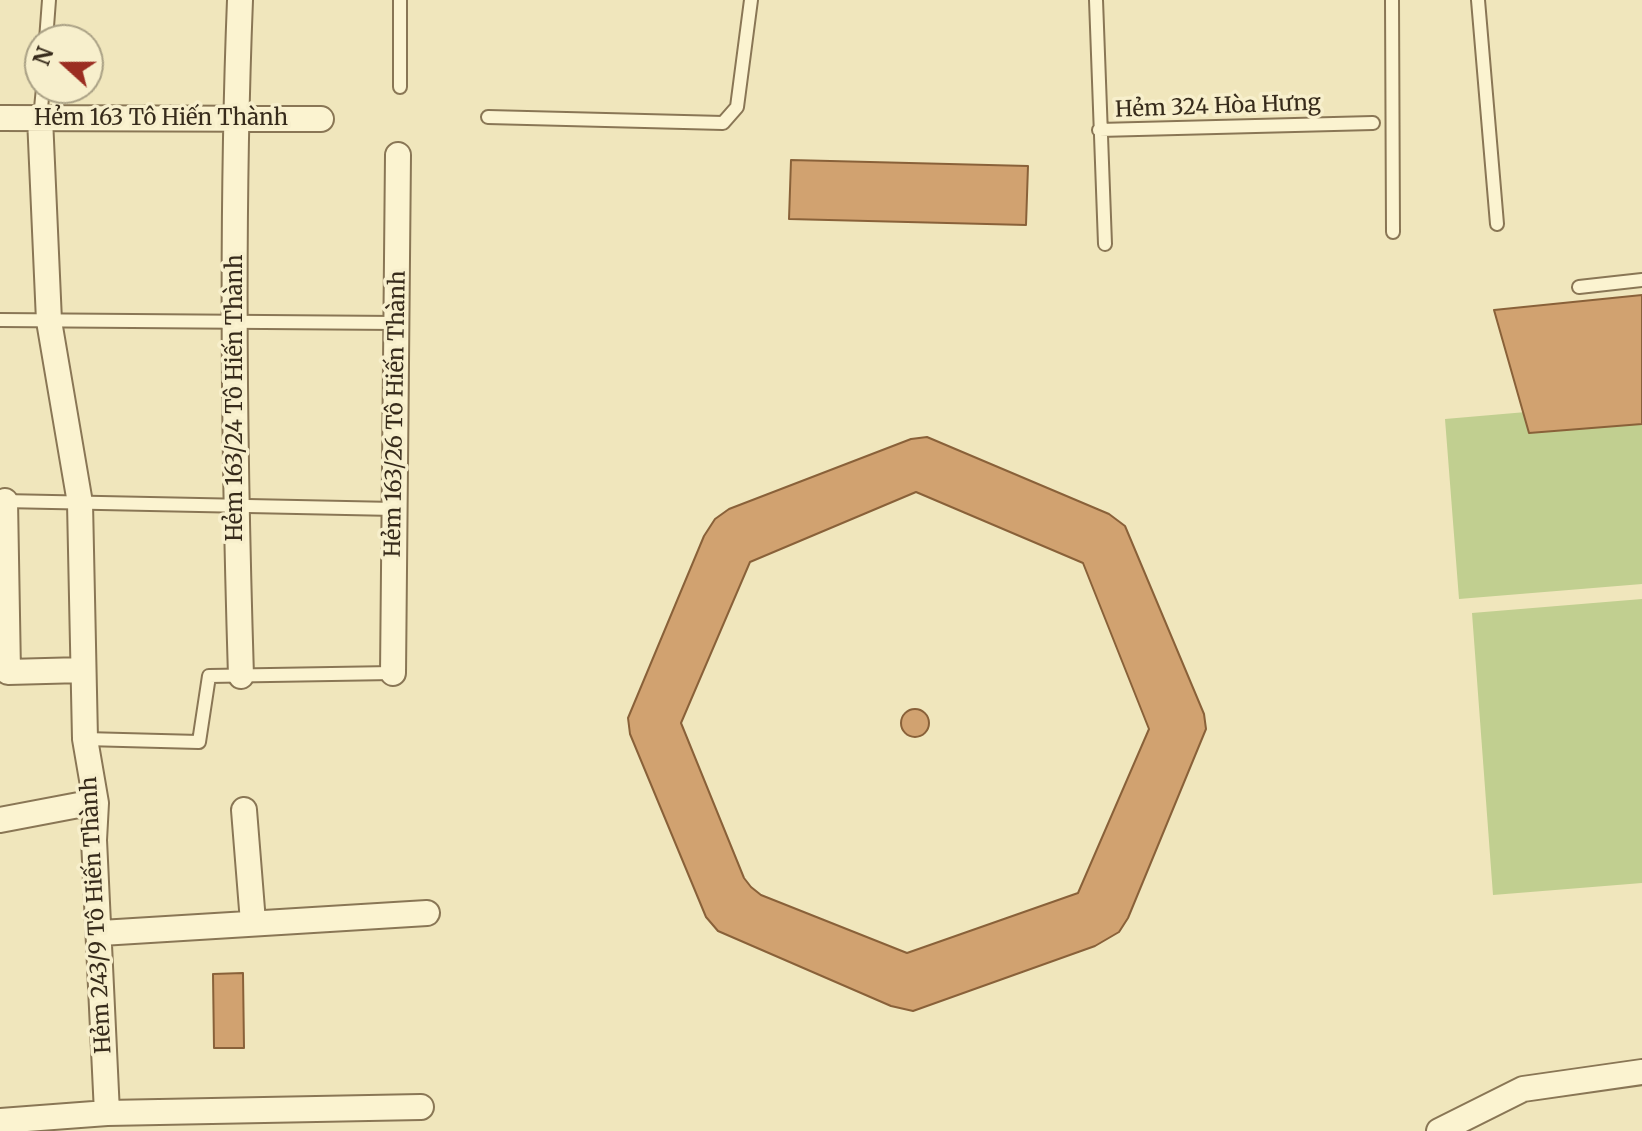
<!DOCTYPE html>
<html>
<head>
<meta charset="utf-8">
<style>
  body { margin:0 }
  #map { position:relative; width:1642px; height:1131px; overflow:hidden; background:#f0e6bc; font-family:Merriweather,serif }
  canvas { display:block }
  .north { position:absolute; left:24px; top:24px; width:80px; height:80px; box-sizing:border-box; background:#f7efcc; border:2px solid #aaa185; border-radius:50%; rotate:291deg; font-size:22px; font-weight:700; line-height:32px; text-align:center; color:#372b1b }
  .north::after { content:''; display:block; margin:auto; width:28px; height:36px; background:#9b2d21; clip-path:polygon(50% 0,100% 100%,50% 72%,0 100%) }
</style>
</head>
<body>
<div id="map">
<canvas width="1642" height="1131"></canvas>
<div class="north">N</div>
</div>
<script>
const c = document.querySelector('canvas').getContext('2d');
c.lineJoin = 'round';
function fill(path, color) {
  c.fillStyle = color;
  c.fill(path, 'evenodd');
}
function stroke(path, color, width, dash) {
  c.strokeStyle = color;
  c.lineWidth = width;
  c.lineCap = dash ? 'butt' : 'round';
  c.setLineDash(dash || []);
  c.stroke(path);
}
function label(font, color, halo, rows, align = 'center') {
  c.font = font + ' Merriweather,serif';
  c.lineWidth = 7;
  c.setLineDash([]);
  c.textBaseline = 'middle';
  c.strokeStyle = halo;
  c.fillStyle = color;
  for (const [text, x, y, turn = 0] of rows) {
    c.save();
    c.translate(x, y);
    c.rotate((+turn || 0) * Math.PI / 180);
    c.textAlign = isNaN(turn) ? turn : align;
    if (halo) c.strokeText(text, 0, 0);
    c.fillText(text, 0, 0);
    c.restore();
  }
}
const green = new Path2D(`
  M 1642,402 L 1642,584 L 1459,599 L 1445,419 Z
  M 1642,599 L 1642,883 L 1493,895 L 1472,613 Z`);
const building = new Path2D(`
  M 791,160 L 1028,166 L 1026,225 L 789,219 Z
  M 1642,295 L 1642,424 L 1529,433 L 1494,310 Z
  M 927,437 L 1109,514 L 1125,526 L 1204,714 L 1206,729 L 1128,918 L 1119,932 L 1095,946 L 913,1011 L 891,1006 L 718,931 L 706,917 L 630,734 L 628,718 L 704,536 L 715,519 L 729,509 L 911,439 ZM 916,492 L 1083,563 L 1149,729 L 1078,893 L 907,953 L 761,895 L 751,887 L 744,878 L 681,723 L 750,562 Z
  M901 723a14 14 0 1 1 28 0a14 14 0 1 1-28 0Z
  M 243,973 L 244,1048 L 214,1048 L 213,974 Z`);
const lane = new Path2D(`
  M 1096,0 L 1105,244
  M 1392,0 L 1393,232
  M 1478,0 L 1497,224
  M 46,40 L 49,0
  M 400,87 L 400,0
  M 488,117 L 723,123 L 737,107 L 751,0
  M 40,118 L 43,88
  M 1099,130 L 1373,123
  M 1579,287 L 1642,280
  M 0,320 L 397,323
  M 3,501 L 395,509
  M 85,739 L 199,742 L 209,676 L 393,673`);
const street = new Path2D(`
  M 240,0 C 231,225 234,451 241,676
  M 0,118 L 321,119
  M 40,118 L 49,321 L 80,503 L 85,739 L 96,803 L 94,840 L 107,1113
  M 5,501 L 8,672 L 83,670
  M 393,673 L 398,155
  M 244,810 L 253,922
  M 0,820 L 84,804
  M 101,933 L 427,913
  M 0,1121 L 107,1113 L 421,1107
  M 1439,1131 L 1523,1089 L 1642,1072`);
const streetNames = [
  ["Hẻm 324 Hòa Hưng",1218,107,-2],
  ["Hẻm 163 Tô Hiến Thành",161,119],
  ["Hẻm 163/24 Tô Hiến Thành",236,398,-90],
  ["Hẻm 163/26 Tô Hiến Thành",396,414,-89],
  ["Hẻm 243/9 Tô Hiến Thành",97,915,-93]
];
fill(green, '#c1cf90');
fill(building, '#d1a270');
stroke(building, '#896139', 2);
stroke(lane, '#897655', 16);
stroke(street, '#897655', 28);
stroke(lane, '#fbf3d0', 12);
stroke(street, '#fbf3d0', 24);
label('22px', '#372b1b', '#f7efcc', streetNames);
</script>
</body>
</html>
